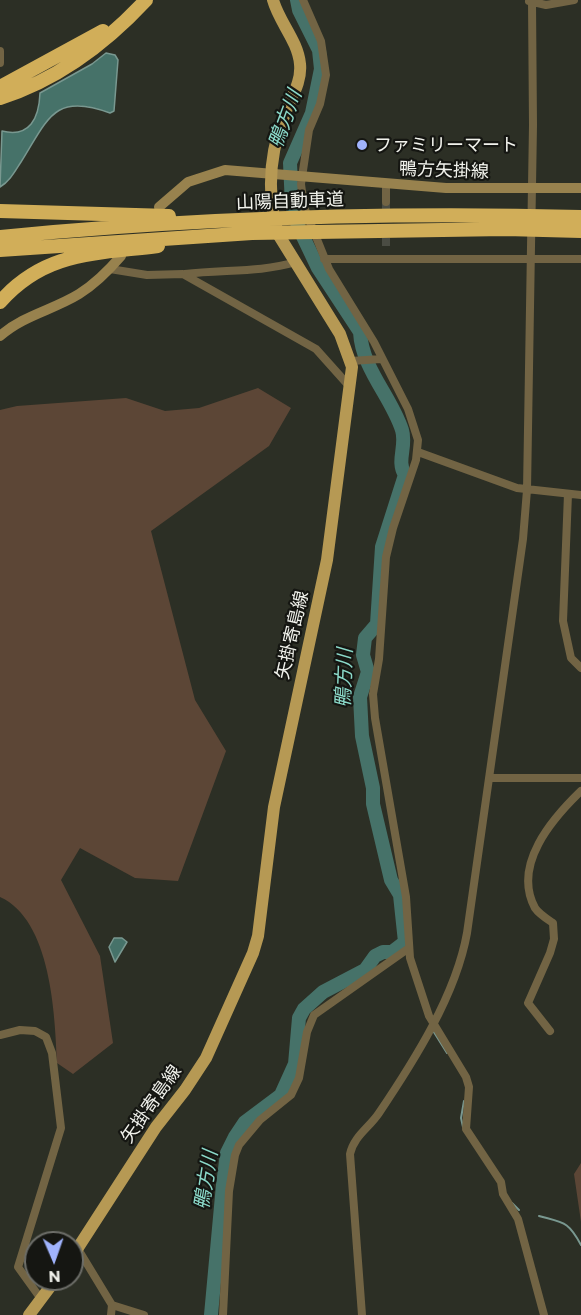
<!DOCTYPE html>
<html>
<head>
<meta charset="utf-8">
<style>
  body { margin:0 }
  #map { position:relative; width:581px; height:1315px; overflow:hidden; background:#2c2f25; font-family:Commissioner,sans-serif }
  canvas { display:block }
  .north { position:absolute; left:24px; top:1231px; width:60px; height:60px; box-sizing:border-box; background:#151612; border:2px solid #6d6e69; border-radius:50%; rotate:178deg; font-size:16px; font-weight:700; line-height:24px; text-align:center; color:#f1f2ec }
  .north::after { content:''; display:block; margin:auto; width:21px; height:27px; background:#a0b3fd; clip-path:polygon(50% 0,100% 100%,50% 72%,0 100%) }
</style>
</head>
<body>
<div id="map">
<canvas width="581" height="1315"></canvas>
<div class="north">N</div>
</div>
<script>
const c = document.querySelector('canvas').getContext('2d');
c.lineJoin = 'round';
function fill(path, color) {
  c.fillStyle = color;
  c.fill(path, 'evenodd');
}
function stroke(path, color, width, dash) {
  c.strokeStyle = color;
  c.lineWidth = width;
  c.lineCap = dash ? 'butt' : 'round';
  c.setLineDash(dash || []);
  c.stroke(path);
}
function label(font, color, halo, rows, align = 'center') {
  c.font = font + ' Commissioner,"Noto Sans JP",sans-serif';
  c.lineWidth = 4.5;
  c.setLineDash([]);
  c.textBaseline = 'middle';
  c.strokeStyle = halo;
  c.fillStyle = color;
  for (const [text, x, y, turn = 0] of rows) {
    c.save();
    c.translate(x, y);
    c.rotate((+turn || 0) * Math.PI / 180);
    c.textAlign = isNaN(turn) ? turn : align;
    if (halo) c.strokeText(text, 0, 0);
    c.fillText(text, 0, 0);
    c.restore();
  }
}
const green = new Path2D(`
  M 258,388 L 291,408 L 269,446 L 151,531 L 195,700 L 226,751 L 178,881 L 135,878 L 80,848 L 61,880 L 100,956 L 113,1043 L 73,1074 L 57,1063 C 55,1014 51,920 0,897 L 0,410 L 17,406 L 126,398 L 165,411 L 199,408 Z
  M 581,1163 L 581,1222 L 574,1174 Z`);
const water = new Path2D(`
  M 106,53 L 115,55 L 118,60 L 114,111 L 110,113 C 54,92 48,119 21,162 C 15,171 10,181 0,187 L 2,131 C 30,138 39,118 40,93 L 92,64 Z
  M 114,938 L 122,938 L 127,942 L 115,962 L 109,947 Z`);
const stream = new Path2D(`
  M 432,1029 L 447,1053
  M 463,1127 L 461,1118 L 464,1101
  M 512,1203 L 519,1210
  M 539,1216 C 564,1223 568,1221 581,1245`);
const river = new Path2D(`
  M 211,1315 L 223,1185 L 227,1153 L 235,1137 L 245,1122 L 281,1095 L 295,1064 L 299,1018 L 304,1009 L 323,992 L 365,970 L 375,956 L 383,952 L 392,952 L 405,942 L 400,895 L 391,880 L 373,804 L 373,788 L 362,736 L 360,697 L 368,672 L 363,655 L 365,638 L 377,624 L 382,547 L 405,475 C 396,461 407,446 402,430 C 391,396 362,369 360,332 L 318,268 L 298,226 L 292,205 L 290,163 L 312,113 L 321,69 L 319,50 L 299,10 L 297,0`);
const streetTunnel = new Path2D(`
  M 386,202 L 386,248`);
const street = new Path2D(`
  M 303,0 L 321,41 L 326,75 L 320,104 L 309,130 L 301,184 L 304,207 L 329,269 L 374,342 L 408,409 L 418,440 L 416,460 L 393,528 L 386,557 L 379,659 L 373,694 L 375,718 L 406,897 L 410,958 L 429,1016 L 466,1077 L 469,1087 L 466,1129 L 501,1182 L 503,1194 L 518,1219 L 544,1315
  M 529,1 L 546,5 L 574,0
  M 0,51 L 0,63
  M 386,202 L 386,185
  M 324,259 L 581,259
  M 110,269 L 147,275 L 183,274 L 316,349 L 350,387
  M 185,274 C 222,269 259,273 296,262
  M 351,361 L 381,359
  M 418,452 L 517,488 L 581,495
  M 568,494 L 563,621 L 571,658 L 581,668
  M 489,778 L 581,778
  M 550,1031 L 528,1003 L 550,953 L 554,939 L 553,923 C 547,919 539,914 535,908 C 512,865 552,819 581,791
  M 0,1035 L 20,1030 L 35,1031 L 46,1037 L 52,1053 L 61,1128 L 18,1267 L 41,1299
  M 78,1249 L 112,1305 L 144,1315
  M 111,1315 L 112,1305
  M 223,1315 L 229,1191 L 235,1155 L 239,1145 L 260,1120 L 291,1095 L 299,1078 L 307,1032 L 314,1015 L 409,948
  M 362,1315 L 350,1154 C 354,1136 369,1128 379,1113 C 414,1061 456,995 467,933 L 523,539 L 527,490 L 533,125 L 532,2`);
const secondary = new Path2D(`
  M 159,207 L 188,182 L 225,170 L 446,188 L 581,188
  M 0,336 C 24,315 53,310 79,294 C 95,284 109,270 121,256`);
const primary = new Path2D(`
  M 72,1257 L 156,1127 L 185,1090 L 206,1058 L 253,953 L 258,936 L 274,807 L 327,560 L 352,367 L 340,334 L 278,234 C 267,195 269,155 284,116 C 290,99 302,83 300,64 C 298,41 279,22 273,0
  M 29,1315 L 56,1279`);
const highway = new Path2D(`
  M 0,87 L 103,31
  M 0,98 C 57,80 106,43 146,0
  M 0,211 L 169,216
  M 0,237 C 193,218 388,212 581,217
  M 0,250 L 252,233 L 506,229 L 581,231
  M 0,302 C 45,251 95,254 158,246`);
const markers = [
  [362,145,6,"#a0b3fd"]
];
const poiNames = [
  ["ファミリーマート",374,145]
];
const streetNames = [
  ["鴨方矢掛線",444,170,2],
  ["山陽自動車道",290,201,-2],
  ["矢掛寄島線",292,635,-77],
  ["矢掛寄島線",151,1104,-55]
];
const waterNames = [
  ["鴨方川",285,119,-70],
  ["鴨方川",344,678,-88],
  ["鴨方川",206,1180,-81]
];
fill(green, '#5c4636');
fill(water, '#467269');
stroke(water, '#799890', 1.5);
stroke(stream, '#799890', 2);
stroke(river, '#467269', 14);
stroke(streetTunnel, '#4a4c43', 8, [8, 4]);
stroke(street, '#726444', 8);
stroke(secondary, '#98824e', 10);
stroke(primary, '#b69954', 12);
stroke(highway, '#d1ae59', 14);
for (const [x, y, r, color] of markers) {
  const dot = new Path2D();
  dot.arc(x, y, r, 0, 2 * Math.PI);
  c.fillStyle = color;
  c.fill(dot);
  stroke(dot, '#151612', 2);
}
label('18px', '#f1f2ec', '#151612', poiNames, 'left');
label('18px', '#f1f2ec', '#151612', streetNames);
label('italic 20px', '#8bdaca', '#151612', waterNames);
</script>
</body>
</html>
